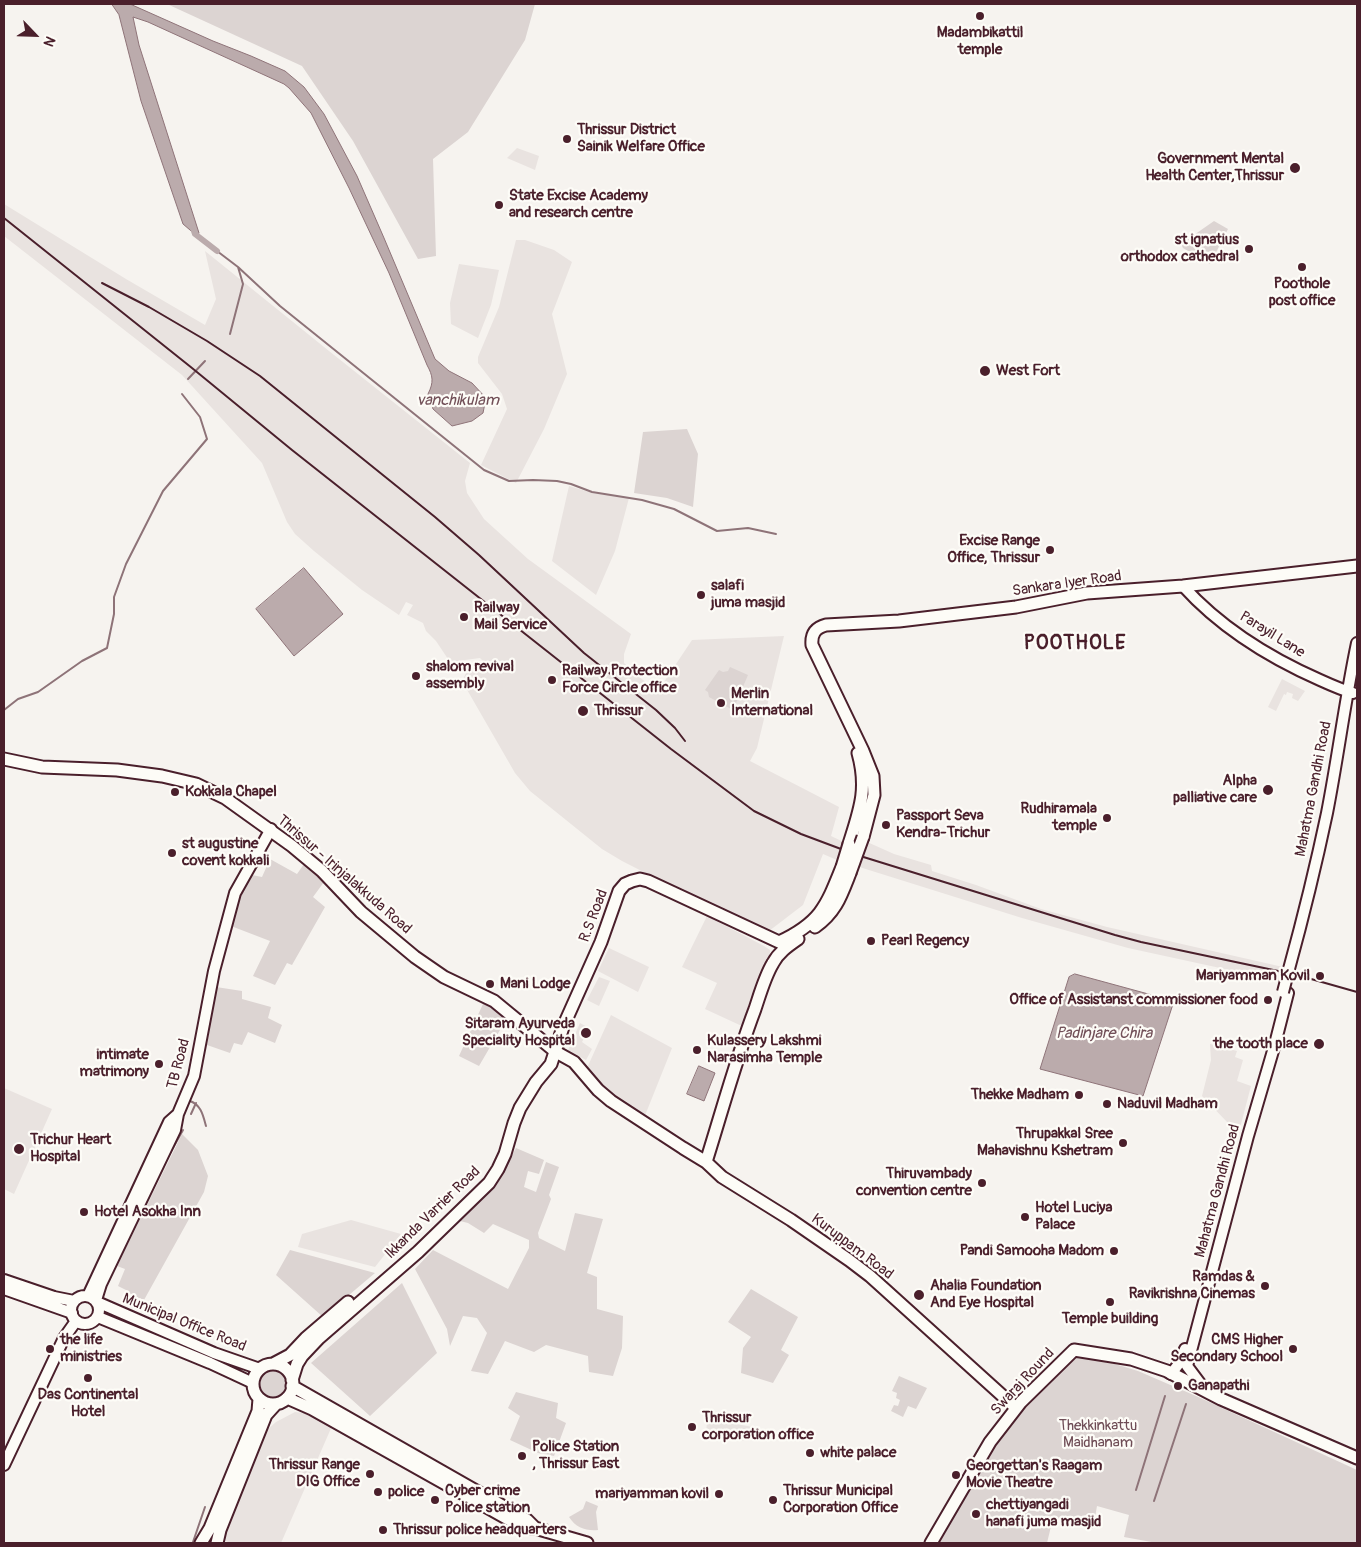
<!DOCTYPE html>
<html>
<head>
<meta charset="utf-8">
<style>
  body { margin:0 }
  #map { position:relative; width:1361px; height:1547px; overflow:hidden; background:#f6f3ef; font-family:Pangolin,sans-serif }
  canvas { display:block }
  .frame { position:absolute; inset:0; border:5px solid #4a1f2b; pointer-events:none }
  .north { position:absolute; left:10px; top:10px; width:50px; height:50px; -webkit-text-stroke:4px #fdfcf7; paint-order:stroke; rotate:114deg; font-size:14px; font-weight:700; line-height:20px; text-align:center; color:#4a1f2b }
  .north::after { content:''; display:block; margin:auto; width:18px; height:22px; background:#4a1f2b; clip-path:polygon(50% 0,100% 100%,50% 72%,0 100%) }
</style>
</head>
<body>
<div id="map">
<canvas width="1361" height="1547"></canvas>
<div class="frame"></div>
<div class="north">N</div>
</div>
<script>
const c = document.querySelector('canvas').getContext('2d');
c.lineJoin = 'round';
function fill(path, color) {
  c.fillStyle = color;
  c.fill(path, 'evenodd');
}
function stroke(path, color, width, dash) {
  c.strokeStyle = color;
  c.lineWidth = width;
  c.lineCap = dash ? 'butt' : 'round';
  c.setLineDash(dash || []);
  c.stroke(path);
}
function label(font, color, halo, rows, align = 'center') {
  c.font = font + ' Pangolin,sans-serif';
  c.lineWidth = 4.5;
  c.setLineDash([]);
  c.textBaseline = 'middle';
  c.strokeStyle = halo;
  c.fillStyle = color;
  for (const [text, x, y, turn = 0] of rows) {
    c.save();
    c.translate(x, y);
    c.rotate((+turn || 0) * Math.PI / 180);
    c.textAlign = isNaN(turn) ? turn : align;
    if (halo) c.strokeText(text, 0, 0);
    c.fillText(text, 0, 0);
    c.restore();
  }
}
const built = new Path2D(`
  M 517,148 L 539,156 L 535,170 L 507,158 Z
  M 4,204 L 126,279 L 205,325 L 216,299 L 205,251 L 329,351 L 470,463 L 465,481 L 467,493 L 484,519 L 528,559 L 631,634 L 624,654 L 624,663 L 643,680 L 658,691 L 692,640 L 784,636 L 757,748 L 750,761 L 839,807 L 831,836 L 852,846 L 856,837 L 894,854 L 931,865 L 932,871 L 976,885 L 1041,909 L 1107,927 L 1283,967 L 1280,981 L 1128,948 L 1022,918 L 837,860 L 823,854 L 803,905 L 769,931 L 753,925 L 683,892 L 622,861 L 602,849 L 530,791 L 515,773 L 462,681 L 469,667 L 486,664 L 480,658 L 450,662 L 436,641 L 426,631 L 423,623 L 407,615 L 413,605 L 406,602 L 399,615 L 362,590 L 314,551 L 295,534 L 287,522 L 262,463 L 182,375 L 4,236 Z
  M 516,240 L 525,240 L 554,250 L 572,262 L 552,314 L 567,374 L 544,429 L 516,483 L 481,465 L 507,409 L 502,394 L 478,363 L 478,357 L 499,307 Z
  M 459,264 L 499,270 L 491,305 L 478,338 L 451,324 L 450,303 Z
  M 569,486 L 593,493 L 629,498 L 615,551 L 596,595 L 552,561 Z
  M 1282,679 L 1305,691 L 1298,701 L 1292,698 L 1293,694 L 1287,692 L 1286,695 L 1284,694 L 1276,711 L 1268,707 Z
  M 707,916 L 764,946 L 770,950 L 770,957 L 744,1027 L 705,1009 L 717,983 L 682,967 Z
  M 609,948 L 649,967 L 638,992 L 598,971 Z
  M 599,977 L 610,981 L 599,1006 L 587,1000 Z
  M 611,1015 L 672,1048 L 644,1118 L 626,1106 L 599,1083 L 587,1068 Z
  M 580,1023 L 589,1028 L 582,1042 L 592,1049 L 586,1060 L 568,1050 Z
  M 1210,1044 L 1237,1051 L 1235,1057 L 1243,1060 L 1237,1081 L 1251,1086 L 1240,1128 L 1228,1123 L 1202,1096 L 1211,1060 Z
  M 4,1088 L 52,1109 L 14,1194 L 4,1189 Z
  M 351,1220 L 401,1234 L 375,1267 L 298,1247 L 302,1234 Z
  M 295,1412 L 304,1413 L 332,1426 L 281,1543 L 229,1543 L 226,1541 L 225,1531 L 266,1431 L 276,1422 Z
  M 707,1419 L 753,1427 L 750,1441 L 706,1438 Z`);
const green = new Path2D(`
  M 167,4 L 535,4 L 525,40 L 468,132 L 433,159 L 436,256 L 418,259 L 353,141 L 302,66 Z
  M 1214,221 L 1228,229 L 1210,264 L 1183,248 L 1181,244 Z
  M 687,429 L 698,454 L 693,507 L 667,498 L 634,493 L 643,432 Z
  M 730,667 L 748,675 L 733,710 L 709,697 L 708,692 L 705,690 L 719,670 L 723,672 L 728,671 Z
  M 270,859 L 297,874 L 304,864 L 324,882 L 313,897 L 325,907 L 292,965 L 287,963 L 275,985 L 253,976 L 270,941 L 231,926 L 240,896 L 252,875 L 262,877 Z
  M 216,987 L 242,991 L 242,999 L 271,1007 L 268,1018 L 282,1025 L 275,1043 L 248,1032 L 242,1045 L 234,1043 L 230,1053 L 207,1045 Z
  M 483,1004 L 494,1007 L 507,1018 L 479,1066 L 459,1056 Z
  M 182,1134 L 198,1150 L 208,1176 L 204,1192 L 144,1300 L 127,1293 L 128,1291 L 118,1286 L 125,1269 L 117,1266 Z
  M 516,1148 L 544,1160 L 539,1174 L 528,1171 L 524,1187 L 536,1192 L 546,1162 L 559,1167 L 549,1195 L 551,1199 L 538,1233 L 539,1238 L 565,1251 L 575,1213 L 603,1219 L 587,1273 L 597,1277 L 597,1309 L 623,1316 L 622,1348 L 613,1376 L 589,1372 L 588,1356 L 546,1345 L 534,1352 L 505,1341 L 488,1374 L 471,1371 L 487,1333 L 477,1318 L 463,1316 L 450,1346 L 447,1329 L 415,1269 L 433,1250 L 508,1289 L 529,1248 L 529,1240 L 493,1224 L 484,1233 L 468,1223 L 460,1221 L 498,1180 Z
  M 290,1250 L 375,1273 L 323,1317 L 276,1275 Z
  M 402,1283 L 437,1353 L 370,1416 L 311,1363 Z
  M 751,1289 L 798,1317 L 781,1350 L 789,1355 L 773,1383 L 741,1373 L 743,1348 L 751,1337 L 728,1322 Z
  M 1077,1358 L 1105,1361 L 1138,1371 L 1196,1396 L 1357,1470 L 1357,1543 L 1157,1543 L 1124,1537 L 1129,1515 L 1097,1506 L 1093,1529 L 1053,1518 L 1047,1543 L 937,1543 C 955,1513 970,1482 989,1453 C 1012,1418 1043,1383 1077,1358 Z
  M260 1384a13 13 0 1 1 26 0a13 13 0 1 1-26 0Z
  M 899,1376 L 927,1388 L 916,1409 L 908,1406 L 903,1417 L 891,1411 L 894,1405 L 898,1406 L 900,1400 L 896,1398 L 897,1393 L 892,1391 Z
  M 516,1392 L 558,1403 L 556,1418 L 566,1423 L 554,1456 L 538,1453 L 510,1440 L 520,1416 L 508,1408 Z
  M 586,1501 L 598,1506 L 596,1512 L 598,1530 C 586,1531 576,1528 569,1517 L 583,1509 Z`);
const water = new Path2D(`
  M 112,4 L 130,4 L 213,41 L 251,56 L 285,71 L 304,87 L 324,114 L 357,176 L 384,238 L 435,359 L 449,371 L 472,383 L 486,398 L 483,413 L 472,421 L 452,426 L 433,409 L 428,394 C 434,382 433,376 427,365 L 389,273 L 349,188 L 311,113 L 289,88 L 284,84 L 148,22 L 133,17 L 139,45 L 199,233 L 197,236 L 183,224 L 141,101 L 119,15 Z
  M 304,568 L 343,614 L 294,656 L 256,609 Z
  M 1075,974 L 1174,1001 L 1143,1096 L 1040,1069 L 1069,977 Z
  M 699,1066 L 715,1073 L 704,1101 L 687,1094 Z`);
const stream = new Path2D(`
  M 217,251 L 238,267 L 243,284 L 230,334
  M 238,267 L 280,306 L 484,470 L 509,481 L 533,480 L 557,481 L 571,484 L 592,492 L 642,500 L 674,509 L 717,531 L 748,528 L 776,534
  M 188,379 L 205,361
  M 4,710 L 18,699 L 38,692 L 82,661 L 107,648 L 114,614 L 114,597 L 126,564 L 163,491 L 207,439 L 200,417 L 182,394
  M 190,1101 C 201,1105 203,1115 206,1126
  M 191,1114 L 196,1103
  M 165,1162 L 183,1130
  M 1136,1490 L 1165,1396
  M 1154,1501 L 1186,1404
  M 193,1542 L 205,1507`);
const canal = new Path2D(`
  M 193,228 L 195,234 L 217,251`);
const secondary = new Path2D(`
  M 1183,586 C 1220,627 1270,658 1320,680 C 1331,685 1342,690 1353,693
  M 1289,969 C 1303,918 1316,865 1327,813 C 1338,757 1345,700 1357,643
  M 4,1280 L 54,1297 L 74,1301
  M 4,1289 L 72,1313
  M71 1310a14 14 0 1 1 28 0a14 14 0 1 1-28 0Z
  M 88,1296 L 169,1122 L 178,1114
  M 96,1300 L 101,1284 L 175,1130 L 178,1114 L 194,1076 L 214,971 L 235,893 L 271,829
  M 97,1302 L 214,1353 L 260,1369
  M 98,1317 L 210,1363 L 253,1383
  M 1171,1374 L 1181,1361 L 1185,1349
  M 1205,1390 L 1187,1366 L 1248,1136 L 1275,1044 L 1288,993
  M 4,1465 L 64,1338 L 76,1321`);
const primary = new Path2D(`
  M 4,759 L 42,767 L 117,770 L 162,776 L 196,784 L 225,798 L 292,846 L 322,871 L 361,912 L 415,957 L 444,977 L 494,1001 L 556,1052 L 574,1062 L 598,1090 L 611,1101 L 683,1148 L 706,1162 L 722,1177 L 791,1220 L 849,1260 L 870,1276 L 1016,1408
  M 863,837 L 874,795 L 873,776 L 863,751 L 812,645 C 811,634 815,628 826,625 L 899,621 L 1016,607 L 1087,593 L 1183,586 L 1357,566
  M 849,844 C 860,809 868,789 858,753
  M 815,927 C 836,912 841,896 850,873
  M 706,1162 C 722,1111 736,1059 755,1009 C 760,994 765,976 773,963 C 779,952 788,946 798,939
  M 273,1364 L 290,1355 L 306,1338 L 348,1302
  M253 1384a20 20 0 1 1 40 0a20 20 0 1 1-40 0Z
  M 292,1380 L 297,1364 L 302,1356 L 319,1338 L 418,1252 L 489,1183 L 498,1169 L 505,1154 L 514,1123 L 520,1108 L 536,1082 L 551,1064 L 563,1027 L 601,942 L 619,891 L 625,884 L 632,881 L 640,879 L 648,881 L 779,942 C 820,923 826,907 842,867
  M 292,1386 L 527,1520 L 535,1528
  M 287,1398 L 312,1409 L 524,1528 L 535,1528 L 587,1543
  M 201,1543 L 210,1528 L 258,1411 L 259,1399
  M 217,1543 L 220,1530 L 266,1415 L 276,1404
  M 931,1543 L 990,1442 L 1021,1402 L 1074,1350 L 1131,1359 L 1167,1371 L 1221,1399 L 1357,1458`);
const rail = new Path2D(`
  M 4,218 L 192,368 L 292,450 L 671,749 L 754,811 L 801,834 L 857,855 L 1115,935 L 1141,942 L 1297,975 L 1357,992
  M 102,283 L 149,307 L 207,341 L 260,376 L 435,517 L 479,555 L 584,653 L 656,710 L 675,728 L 685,741`);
const secondaryBridge = new Path2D(`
  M 1283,992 L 1289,969`);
const primaryBridge = new Path2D(`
  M 842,867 L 849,844
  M 850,873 L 863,837`);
const markers = [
  [980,16,5,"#4a1f2b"],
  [567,139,5,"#4a1f2b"],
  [1295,168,6,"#4a1f2b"],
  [499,205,5,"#4a1f2b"],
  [1249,249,5,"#4a1f2b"],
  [1302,267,5,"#4a1f2b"],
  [985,371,6,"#4a1f2b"],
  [1050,550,5,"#4a1f2b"],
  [701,595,5,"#4a1f2b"],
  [464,617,5,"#4a1f2b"],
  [416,676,5,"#4a1f2b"],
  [552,680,5,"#4a1f2b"],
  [721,703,5,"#4a1f2b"],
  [583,711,6,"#4a1f2b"],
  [1268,790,6,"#4a1f2b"],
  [175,792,5,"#4a1f2b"],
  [1107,818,5,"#4a1f2b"],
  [886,825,5,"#4a1f2b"],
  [172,853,5,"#4a1f2b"],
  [871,941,5,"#4a1f2b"],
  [1320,976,5,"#4a1f2b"],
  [490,984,5,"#4a1f2b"],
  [1268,1000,5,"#4a1f2b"],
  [586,1033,6,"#4a1f2b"],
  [1319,1044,6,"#4a1f2b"],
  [697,1050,5,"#4a1f2b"],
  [159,1064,5,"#4a1f2b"],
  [1079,1095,5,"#4a1f2b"],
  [1107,1104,5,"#4a1f2b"],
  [1123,1143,5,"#4a1f2b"],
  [19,1149,6,"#4a1f2b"],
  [982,1183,5,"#4a1f2b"],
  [84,1212,5,"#4a1f2b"],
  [1025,1217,5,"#4a1f2b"],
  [1114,1251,5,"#4a1f2b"],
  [1265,1286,5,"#4a1f2b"],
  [919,1295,6,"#4a1f2b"],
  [1110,1302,5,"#4a1f2b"],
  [50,1349,5,"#4a1f2b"],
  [1293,1349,5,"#4a1f2b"],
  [88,1378,5,"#4a1f2b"],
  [1178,1386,5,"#4a1f2b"],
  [692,1427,5,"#4a1f2b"],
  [810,1453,5,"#4a1f2b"],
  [522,1456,5,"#4a1f2b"],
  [370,1474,5,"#4a1f2b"],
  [956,1475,5,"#4a1f2b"],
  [378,1492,5,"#4a1f2b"],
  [719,1494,5,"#4a1f2b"],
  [435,1500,5,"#4a1f2b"],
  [773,1500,5,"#4a1f2b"],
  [976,1514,5,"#4a1f2b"],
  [383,1530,5,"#4a1f2b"]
];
const poiNames = [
  ["Madambikattil",980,33,"center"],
  ["temple",980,50,"center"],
  ["Thrissur District",577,130],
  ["Sainik Welfare Office",577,147],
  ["Government Mental",1284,159,"right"],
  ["Health Center,Thrissur",1284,176,"right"],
  ["State Excise Academy",509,196],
  ["and research centre",509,213],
  ["st ignatius",1239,240,"right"],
  ["orthodox cathedral",1239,257,"right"],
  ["Poothole",1302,284,"center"],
  ["post office",1302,301,"center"],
  ["West Fort",996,371],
  ["Excise Range",1040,541,"right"],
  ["Office, Thrissur",1040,558,"right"],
  ["salafi",711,586],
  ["juma masjid",711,603],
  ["Railway",474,608],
  ["Mail Service",474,625],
  ["shalom revival",426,667],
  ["assembly",426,684],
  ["Railway Protection",562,671],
  ["Force Circle office",562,688],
  ["Merlin",731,694],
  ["International",731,711],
  ["Thrissur",594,711],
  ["Alpha",1257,781,"right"],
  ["palliative care",1257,798,"right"],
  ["Kokkala Chapel",185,792],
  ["Rudhiramala",1097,809,"right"],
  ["temple",1097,826,"right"],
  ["Passport Seva",896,816],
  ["Kendra-Trichur",896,833],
  ["st augustine",182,844],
  ["covent kokkali",182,861],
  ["Pearl Regency",881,941],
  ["Mariyamman Kovil",1310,976,"right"],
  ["Mani Lodge",500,984],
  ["Office of Assistanst commissioner food",1258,1000,"right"],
  ["Sitaram Ayurveda",575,1024,"right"],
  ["Speciality Hospital",575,1041,"right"],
  ["Kulassery Lakshmi",707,1041],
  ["Narasimha Temple",707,1058],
  ["the tooth place",1308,1044,"right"],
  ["intimate",149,1055,"right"],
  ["matrimony",149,1072,"right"],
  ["Thekke Madham",1069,1095,"right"],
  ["Naduvil Madham",1117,1104],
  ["Thrupakkal Sree",1113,1134,"right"],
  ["Mahavishnu Kshetram",1113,1151,"right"],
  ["Trichur Heart",30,1140],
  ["Hospital",30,1157],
  ["Thiruvambady",972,1174,"right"],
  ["convention centre",972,1191,"right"],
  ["Hotel Luciya",1035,1208],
  ["Palace",1035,1225],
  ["Hotel Asokha Inn",94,1212],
  ["Pandi Samooha Madom",1104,1251,"right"],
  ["Ramdas &",1255,1277,"right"],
  ["Ravikrishna Cinemas",1255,1294,"right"],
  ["Ahalia Foundation",930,1286],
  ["And Eye Hospital",930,1303],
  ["Temple building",1110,1319,"center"],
  ["the life",60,1340],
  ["ministries",60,1357],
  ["CMS Higher",1283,1340,"right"],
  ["Secondary School",1283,1357,"right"],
  ["Ganapathi",1188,1386],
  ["Das Continental",88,1395,"center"],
  ["Hotel",88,1412,"center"],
  ["Thrissur",702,1418],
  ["corporation office",702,1435],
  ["Police Station",532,1447],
  [", Thrissur East",532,1464],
  ["white palace",820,1453],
  ["Thrissur Range",360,1465,"right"],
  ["DIG Office",360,1482,"right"],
  ["Georgettan's Raagam",966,1466],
  ["Movie Theatre",966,1483],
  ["Cyber crime",445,1491],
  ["Police station",445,1508],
  ["Thrissur Municipal",783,1491],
  ["Corporation Office",783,1508],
  ["police",388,1492],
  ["mariyamman kovil",709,1494,"right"],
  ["chettiyangadi",986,1505],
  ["hanafi juma masjid",986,1522],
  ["Thrissur police headquarters",393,1530]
];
const streetNames = [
  ["Sankara Iyer Road",1067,584,-8],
  ["Parayil Lane",1272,635,32],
  ["Mahatma Gandhi Road",1314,789,-79],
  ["Thrissur - Irinjalakkuda Road",344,875,41],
  ["R.S Road",594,916,-69],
  ["TB Road",179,1064,-75],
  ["Mahatma Gandhi Road",1218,1191,-75],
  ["Ikkanda Varrier Road",433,1213,-44],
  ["Kuruppam Road",852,1247,37],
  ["Municipal Office Road",184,1323,22],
  ["Swaraj Round",1023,1382,-47]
];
const parkNames = [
  ["Thekkinkattu",1098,1426],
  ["Maidhanam",1098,1443]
];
const waterNames = [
  ["vanchikulam",458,401],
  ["Padinjare Chira",1104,1034]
];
const districtNames = [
  ["POOTHOLE",1075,644]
];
fill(built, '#e9e3e0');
fill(green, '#dcd4d2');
fill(water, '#bbabac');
stroke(water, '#8e7378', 1);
stroke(stream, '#8e7378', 2);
stroke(canal, '#bbabac', 6);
stroke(secondary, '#4a1f2b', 14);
stroke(primary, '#4a1f2b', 15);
stroke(secondary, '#fdfcf7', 10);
stroke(primary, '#fdfcf7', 11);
stroke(rail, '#4a1f2b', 2);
stroke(secondaryBridge, '#4a1f2b', 14, []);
stroke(primaryBridge, '#4a1f2b', 15, []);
stroke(secondaryBridge, '#fdfcf7', 10);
stroke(primaryBridge, '#fdfcf7', 11);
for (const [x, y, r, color] of markers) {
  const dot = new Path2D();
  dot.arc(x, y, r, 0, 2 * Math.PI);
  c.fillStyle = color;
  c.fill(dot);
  stroke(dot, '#fdfcf7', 2);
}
label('bold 15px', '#4a1f2b', '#fdfcf7', poiNames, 'left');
label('15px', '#4a1f2b', '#fdfcf7', streetNames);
label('15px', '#6e4c55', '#fdfcf7', parkNames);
label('italic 16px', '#725058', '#fdfcf7', waterNames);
c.letterSpacing = '1px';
label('bold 20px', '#4a1f2b', '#fdfcf7', districtNames);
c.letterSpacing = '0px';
</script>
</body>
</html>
